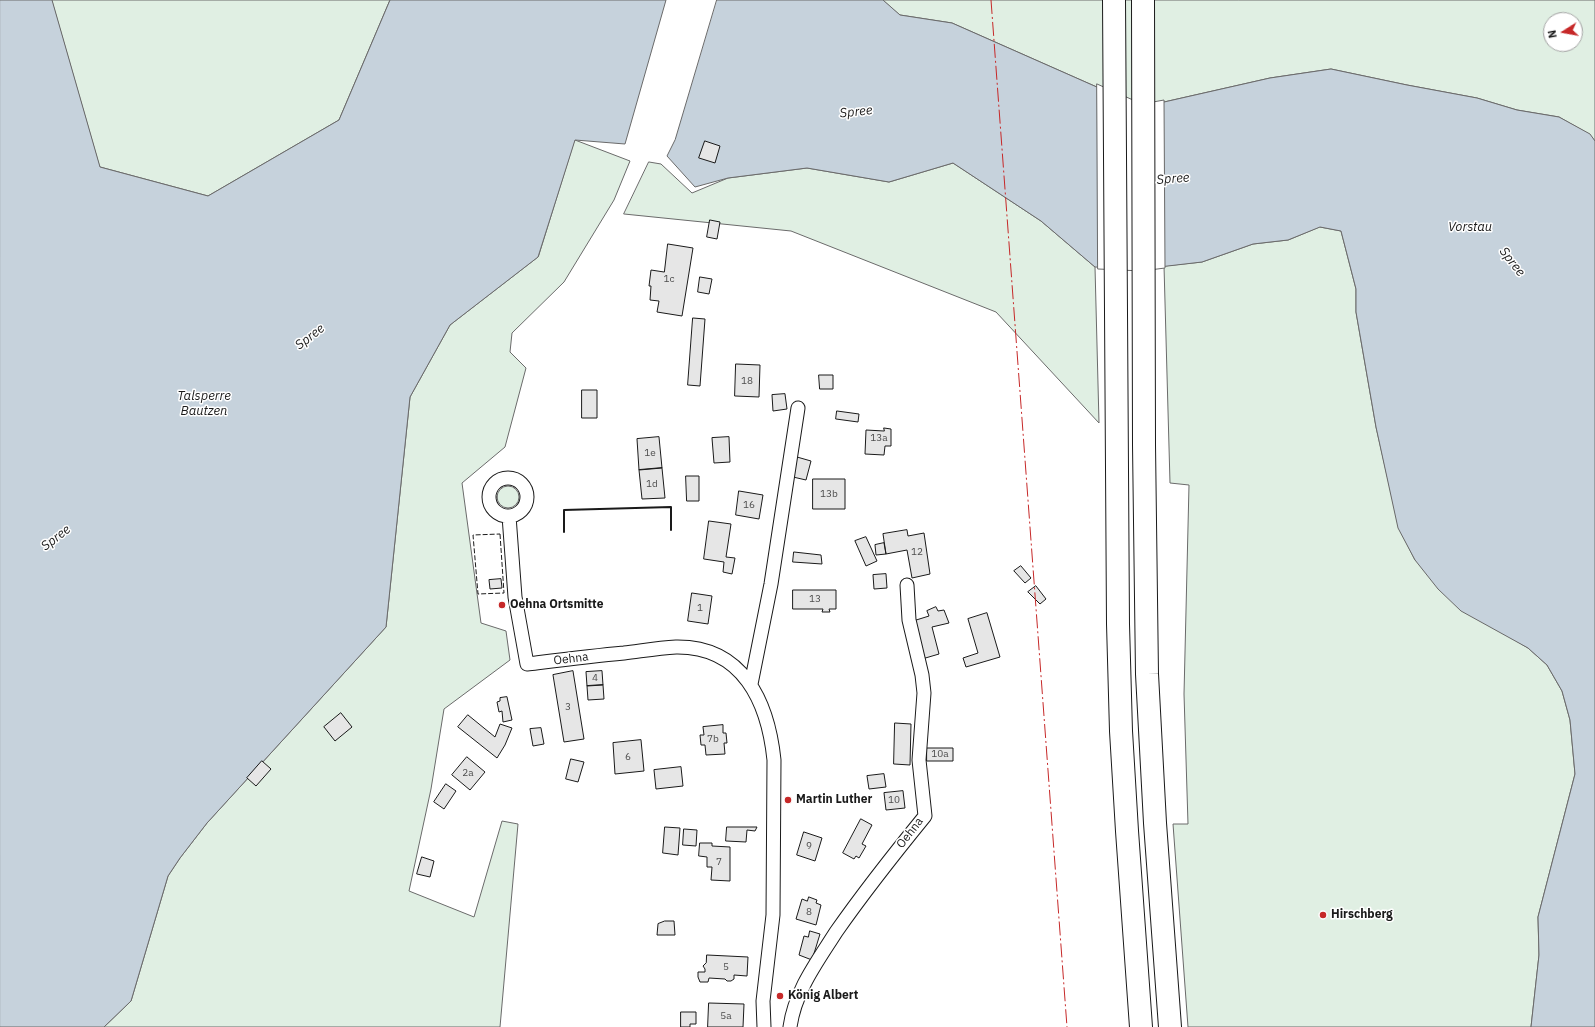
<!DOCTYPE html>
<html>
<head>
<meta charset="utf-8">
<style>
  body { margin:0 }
  #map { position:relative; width:1595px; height:1027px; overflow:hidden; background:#fff; font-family:"IBM Plex Sans",sans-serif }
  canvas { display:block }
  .north { position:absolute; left:1543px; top:12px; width:40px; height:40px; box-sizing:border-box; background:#fff; border:1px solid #a3a3a3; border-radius:50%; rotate:259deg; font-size:11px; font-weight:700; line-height:16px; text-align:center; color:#1a1a1a }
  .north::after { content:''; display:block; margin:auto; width:14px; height:18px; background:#c62828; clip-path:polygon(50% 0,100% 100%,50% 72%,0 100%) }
</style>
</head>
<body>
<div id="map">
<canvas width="1595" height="1027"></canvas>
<div class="north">N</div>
</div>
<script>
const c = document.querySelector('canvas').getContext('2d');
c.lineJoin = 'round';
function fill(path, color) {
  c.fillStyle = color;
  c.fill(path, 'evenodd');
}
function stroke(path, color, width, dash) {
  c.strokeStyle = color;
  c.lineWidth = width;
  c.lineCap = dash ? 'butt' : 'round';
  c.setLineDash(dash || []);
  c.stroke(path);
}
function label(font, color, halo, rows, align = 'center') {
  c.font = font + ' "IBM Plex Sans",sans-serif';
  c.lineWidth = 3;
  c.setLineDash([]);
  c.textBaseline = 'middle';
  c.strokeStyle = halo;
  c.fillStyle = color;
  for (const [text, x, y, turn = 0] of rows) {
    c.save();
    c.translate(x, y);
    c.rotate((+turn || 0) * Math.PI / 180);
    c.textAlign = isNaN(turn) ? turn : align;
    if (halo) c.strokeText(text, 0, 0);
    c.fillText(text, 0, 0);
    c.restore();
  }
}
const green = new Path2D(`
  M 52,0 L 390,0 L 339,120 L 208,196 L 100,167 Z
  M 883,0 L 1595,0 L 1595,141 L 1589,134 L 1559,117 L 1517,110 L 1477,98 L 1407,85 L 1331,69 L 1270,78 L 1142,107 L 952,23 L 900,15 ZM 1551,20 L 1575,20 L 1575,44 L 1551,44 Z
  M 575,140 L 630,161 L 614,200 L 564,282 L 512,333 L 510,352 L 526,368 L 505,447 L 462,483 L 481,623 L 506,631 L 510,660 L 444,709 L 431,789 L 409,891 L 474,917 L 502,821 L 518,824 L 500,1027 L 104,1027 L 131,1001 L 168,876 L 180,858 L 207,823 L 386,627 L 410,397 L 450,325 L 538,257 Z
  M 649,162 L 661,164 L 692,193 L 728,178 L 807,168 L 889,182 L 953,163 L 1041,221 L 1095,267 L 1099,423 L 996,312 L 791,231 L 624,214 Z
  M 1320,227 L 1341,231 L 1356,289 L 1356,312 L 1376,427 L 1399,528 L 1415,560 L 1503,633 L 1528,648 L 1547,665 L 1562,691 L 1570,720 L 1575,774 L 1538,917 L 1539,955 L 1531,1027 L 1188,1027 L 1173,824 L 1188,824 L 1184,694 L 1189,485 L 1170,483 L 1164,266 L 1202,262 L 1253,244 L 1288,240 Z
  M497 497a11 11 0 1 1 22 0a11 11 0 1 1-22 0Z`);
const water = new Path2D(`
  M 0,0 L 52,0 L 100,167 L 208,196 L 339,120 L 390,0 L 666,0 L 625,144 L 575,140 L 538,257 L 450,325 L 410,397 L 386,627 L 207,823 L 180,858 L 168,876 L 131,1001 L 104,1027 L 0,1027 Z
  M 717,0 L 883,0 L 900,15 L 952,23 L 1142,107 L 1270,78 L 1331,69 L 1407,85 L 1477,98 L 1517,110 L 1559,117 L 1590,134 L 1595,141 L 1595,1027 L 1531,1027 L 1539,955 L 1538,917 L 1575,774 L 1570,720 L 1562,691 L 1547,665 L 1528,648 L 1461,611 L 1438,589 L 1415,560 L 1398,528 L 1376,427 L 1356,312 L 1356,289 L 1341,231 L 1320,227 L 1288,240 L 1253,244 L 1202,262 L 1142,269 L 1095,267 L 1041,221 L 953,163 L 889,182 L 807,168 L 728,178 L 695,187 L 667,156 L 675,140 Z`);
const pier = new Path2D(`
  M 1097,84 L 1142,104 L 1164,100 L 1165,268 L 1142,271 L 1098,269 Z`);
const building = new Path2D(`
  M 705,141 L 720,146 L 715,163 L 699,158 Z
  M 710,220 L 720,222 L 717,239 L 707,237 Z
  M 668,244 L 693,248 L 682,316 L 657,312 L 659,301 L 650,300 L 651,286 L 649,286 L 651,270 L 664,272 Z
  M 700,277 L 712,279 L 709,294 L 698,292 Z
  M 693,318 L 705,319 L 700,386 L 688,385 Z
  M 736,364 L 760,365 L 759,397 L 735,396 Z
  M 819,375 L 833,375 L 833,389 L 820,389 Z
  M 582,390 L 597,390 L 597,418 L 582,418 Z
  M 785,394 L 787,409 L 773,411 L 772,395 Z
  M 837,411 L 859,414 L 858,422 L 836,419 Z
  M 884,428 L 891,429 L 891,446 L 885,446 L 884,455 L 865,454 L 866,430 L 884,431 Z
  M 659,437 L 662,468 L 639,470 L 637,439 Z
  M 729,437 L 730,462 L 714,463 L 712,438 Z
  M 797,457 L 811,461 L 806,480 L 793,477 Z
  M 662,468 L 665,498 L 642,499 L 639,470 Z
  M 686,476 L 699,476 L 699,501 L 687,501 Z
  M 813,479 L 845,479 L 845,509 L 813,509 Z
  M 739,491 L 763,495 L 759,519 L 736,515 Z
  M 709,521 L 731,524 L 726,557 L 735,558 L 732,574 L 723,572 L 724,562 L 704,559 Z
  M 907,530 L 908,536 L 924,533 L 930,574 L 912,578 L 907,550 L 886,554 L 883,534 Z
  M 866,537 L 877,561 L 866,566 L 855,541 Z
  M 884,543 L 886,554 L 876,555 L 875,545 Z
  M 794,552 L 821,555 L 822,564 L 793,562 Z
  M 1021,566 L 1031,578 L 1025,583 L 1014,571 Z
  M 886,574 L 887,588 L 874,589 L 873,575 Z
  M 501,579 L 502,588 L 490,589 L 489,580 Z
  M 1036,586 L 1046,599 L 1040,604 L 1028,592 Z
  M 793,590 L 836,590 L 836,609 L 829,609 L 830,612 L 822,612 L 823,609 L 793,609 Z
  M 692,593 L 712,596 L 708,624 L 688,621 Z
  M 936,607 L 938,611 L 944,610 L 949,623 L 932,627 L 939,654 L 922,659 L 913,621 L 929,616 L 927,611 Z
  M 987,613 L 1000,657 L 966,667 L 963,658 L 978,653 L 968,619 Z
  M 573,671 L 584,739 L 564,742 L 553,675 Z
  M 602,671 L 603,685 L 587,686 L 586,672 Z
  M 603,685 L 604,699 L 588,700 L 587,686 Z
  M 507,697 L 512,720 L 503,722 L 502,711 L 499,712 L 497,702 L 500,701 L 500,698 Z
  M 341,713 L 352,727 L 335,741 L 324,727 Z
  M 468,715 L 495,737 L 500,724 L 512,728 L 505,745 L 497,758 L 458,727 Z
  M 895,723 L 911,724 L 910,765 L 894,764 Z
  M 723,725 L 723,733 L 726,733 L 727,743 L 724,743 L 725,754 L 706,755 L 705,745 L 701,745 L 700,735 L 704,735 L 703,727 Z
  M 541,728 L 544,744 L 533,746 L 530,729 Z
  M 641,740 L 644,771 L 615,774 L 613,743 Z
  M 927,748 L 953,748 L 953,761 L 927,761 Z
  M 467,757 L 485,772 L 470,790 L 452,775 Z
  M 571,759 L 584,762 L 578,782 L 566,779 Z
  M 262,761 L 271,769 L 256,786 L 247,778 Z
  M 681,767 L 683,786 L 656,789 L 654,770 Z
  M 884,774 L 886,787 L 869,789 L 867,776 Z
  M 446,784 L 456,791 L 444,809 L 434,802 Z
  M 903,791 L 905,808 L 886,810 L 884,793 Z
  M 861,819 L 872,825 L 862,844 L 866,846 L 859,858 L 856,856 L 854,859 L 843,853 Z
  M 665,827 L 680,828 L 678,855 L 663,853 Z
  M 727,827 L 757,827 L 755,831 L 747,830 L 746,842 L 726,841 Z
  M 684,829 L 697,830 L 696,846 L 683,845 Z
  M 804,832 L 822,838 L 815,861 L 797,855 Z
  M 700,843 L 712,843 L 712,846 L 730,847 L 730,881 L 711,880 L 712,867 L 707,867 L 707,857 L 699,856 Z
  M 422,857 L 434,861 L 430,877 L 417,874 Z
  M 809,897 L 817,900 L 816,903 L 821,905 L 816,925 L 796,919 L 802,899 L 807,901 Z
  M 665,921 L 674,921 L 675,935 L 657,935 L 658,924 Z
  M 810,931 L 820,934 L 812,960 L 799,955 L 804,936 L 808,937 Z
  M 707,955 L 748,957 L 747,976 L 734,975 L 734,979 L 731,981 L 727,981 L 725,979 L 709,978 L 708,982 L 700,982 L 698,977 L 698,972 L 705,972 L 705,969 L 703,966 L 706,963 Z
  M 709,1003 L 744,1004 L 743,1027 L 708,1027 Z
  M 681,1012 L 696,1012 L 696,1024 L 690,1024 L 690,1027 L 681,1027 Z`);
const minor = new Path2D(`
  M489 497a19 19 0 1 1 38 0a19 19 0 1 1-38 0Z
  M 509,516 L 515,597 L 527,664 C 560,660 592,656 624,653 C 641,651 658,648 676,647 C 743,646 768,702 774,760 L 773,915 L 763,1001 L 764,1027
  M 751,684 L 771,584 L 798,408
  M 790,1027 C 795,991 817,962 836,932 C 864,892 894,854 925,816 L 919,760 L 924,693 L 922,675 L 909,620 L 907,585`);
const motorway = new Path2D(`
  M 1114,0 L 1118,624 L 1121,731 L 1127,831 L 1141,1027
  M 1143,0 L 1144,445 L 1147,674 L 1155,823 L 1170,1027`);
const fence = new Path2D(`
  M 500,534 L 504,593 L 478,594 L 473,535 Z`);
const wall = new Path2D(`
  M 564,532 L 564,510 L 671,507 L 671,530`);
const power = new Path2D(`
  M 991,0 L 1067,1027`);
const markers = [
  [502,605,4,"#c62828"],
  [788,800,4,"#c62828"],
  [1323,915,4,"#c62828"],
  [780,996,4,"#c62828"]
];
const numberNames = [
  ["1c",669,279],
  ["18",747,381],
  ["13a",879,438],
  ["1e",650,453],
  ["1d",652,484],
  ["13b",829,494],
  ["16",749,505],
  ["12",917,552],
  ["13",815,599],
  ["1",700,608],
  ["4",595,678],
  ["3",568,707],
  ["7b",713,739],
  ["10a",940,754],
  ["6",628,757],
  ["2a",468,773],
  ["10",894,800],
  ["9",809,846],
  ["7",719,862],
  ["8",809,912],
  ["5",726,967],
  ["5a",726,1016]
];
const poiNames = [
  ["Oehna Ortsmitte",510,605],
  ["Martin Luther",796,800],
  ["Hirschberg",1331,915],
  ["König Albert",788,996]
];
const streetNames = [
  ["Oehna",571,659,-7],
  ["Oehna",910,833,-52]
];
const waterNames = [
  ["Spree",856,112,-6],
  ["Spree",1173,179,-4],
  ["Vorstau",1470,227],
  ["Spree",1512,262,52],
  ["Spree",310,337,-38],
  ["Talsperre",204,396],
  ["Bautzen",204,411],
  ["Spree",56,538,-38]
];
fill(green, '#e0efe3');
stroke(green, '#6a6a6a', 1);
fill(water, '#c6d2dc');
stroke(water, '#6a6a6a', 1);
fill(pier, '#fff');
stroke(pier, '#6a6a6a', 1);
fill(building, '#e6e6e6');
stroke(building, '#1a1a1a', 1);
stroke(minor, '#1a1a1a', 15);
stroke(motorway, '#1a1a1a', 24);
stroke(minor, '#fff', 13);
stroke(motorway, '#fff', 22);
stroke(fence, '#1a1a1a', 1, [5, 2]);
stroke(wall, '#1a1a1a', 2);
stroke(power, '#c62828', 1, [14, 3, 2, 3]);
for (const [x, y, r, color] of markers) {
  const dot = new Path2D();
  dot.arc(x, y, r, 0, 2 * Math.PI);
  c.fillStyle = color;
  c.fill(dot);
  stroke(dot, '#fff', 1.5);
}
label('10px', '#4d4d4d', null, numberNames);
label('bold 12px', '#1a1a1a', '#fff', poiNames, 'left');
label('12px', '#1a1a1a', '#fff', streetNames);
label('italic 13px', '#1a1a1a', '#fff', waterNames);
</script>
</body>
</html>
